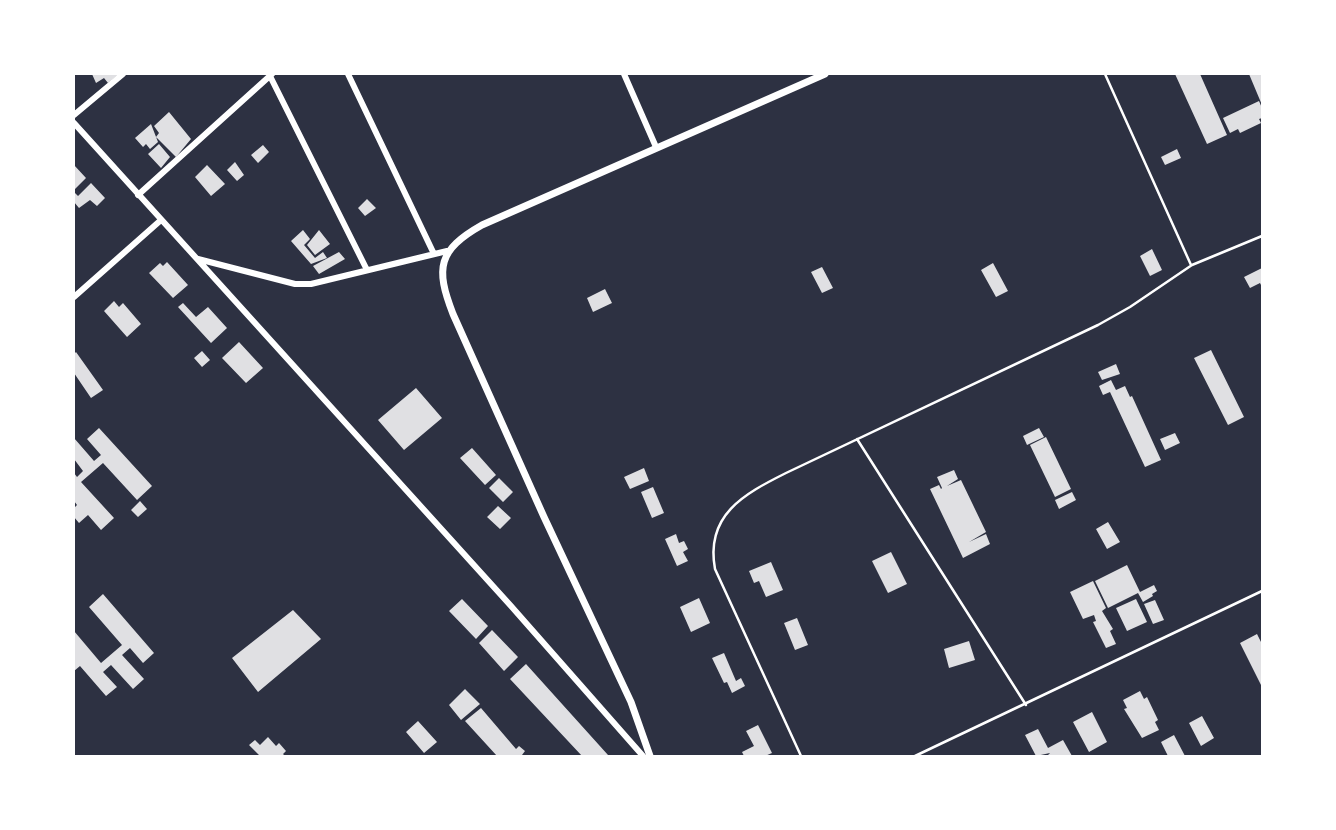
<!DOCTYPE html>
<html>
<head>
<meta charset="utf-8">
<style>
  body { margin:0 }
  #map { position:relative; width:1336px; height:830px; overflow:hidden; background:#2d3142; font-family:"Times New Roman",serif }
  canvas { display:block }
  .frame { position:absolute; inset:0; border:75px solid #fff; pointer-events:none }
</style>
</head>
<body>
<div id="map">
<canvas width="1336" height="830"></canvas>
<div class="frame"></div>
</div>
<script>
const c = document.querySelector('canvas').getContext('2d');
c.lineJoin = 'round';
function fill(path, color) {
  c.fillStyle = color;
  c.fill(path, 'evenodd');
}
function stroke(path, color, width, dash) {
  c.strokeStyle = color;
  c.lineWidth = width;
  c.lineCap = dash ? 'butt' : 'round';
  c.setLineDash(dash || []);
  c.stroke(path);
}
const building = new Path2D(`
  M 92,74 L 119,74 L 108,83 L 104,78 L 96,83 Z
  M 1175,74 L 1200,74 L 1227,135 L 1207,144 Z
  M 1249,74 L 1262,74 L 1262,105 Z
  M 1259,101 L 1262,108 L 1262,118 L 1259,119 L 1261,123 L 1240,133 L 1238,129 L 1230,133 L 1223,118 Z
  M 169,112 L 191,139 L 176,157 L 156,137 L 159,133 L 154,126 Z
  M 151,124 L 158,142 L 150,149 L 146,144 L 143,147 L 135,138 Z
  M 159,144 L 170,157 L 161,168 L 148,154 Z
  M 263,145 L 269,152 L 258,163 L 251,155 Z
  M 1177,149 L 1181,158 L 1165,165 L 1161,157 Z
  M 235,162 L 244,175 L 237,181 L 227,170 Z
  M 74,165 L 86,178 L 74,190 Z
  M 207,165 L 225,184 L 211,196 L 195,177 Z
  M 91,183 L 105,198 L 97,206 L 90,200 L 79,208 L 74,202 L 74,192 L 78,196 Z
  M 367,199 L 376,208 L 365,216 L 358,208 Z
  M 303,230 L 310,239 L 304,245 L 315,258 L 323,252 L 327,258 L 311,264 L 291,241 Z
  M 319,230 L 330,244 L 315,255 L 307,245 Z
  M 1152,249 L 1162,270 L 1150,276 L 1140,256 Z
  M 339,252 L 345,259 L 319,274 L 313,266 Z
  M 167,262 L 188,285 L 173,298 L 149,273 L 160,263 L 163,266 Z
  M 993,263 L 1008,291 L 996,297 L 981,270 Z
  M 822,267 L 833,288 L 822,293 L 811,272 Z
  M 1262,268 L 1262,287 L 1260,283 L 1250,288 L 1244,277 Z
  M 605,289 L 612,303 L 593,312 L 587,298 Z
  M 114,301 L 119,307 L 123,303 L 141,324 L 127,337 L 104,311 Z
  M 183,303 L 196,317 L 208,307 L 227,328 L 211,343 L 178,307 Z
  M 239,342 L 263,368 L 246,383 L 222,358 Z
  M 1211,350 L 1244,417 L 1228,425 L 1194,358 Z
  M 202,351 L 210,360 L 202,367 L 194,358 Z
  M 76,352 L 103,390 L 91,398 L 74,373 L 74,354 Z
  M 1116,364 L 1120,374 L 1102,380 L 1098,372 Z
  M 1111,380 L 1116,390 L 1125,386 L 1130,397 L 1132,396 L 1161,460 L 1145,467 L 1110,392 L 1103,395 L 1099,386 Z
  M 416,388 L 442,418 L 404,450 L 378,420 Z
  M 99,428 L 152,486 L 137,500 L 103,463 L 81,482 L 114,518 L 101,530 L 88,515 L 79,523 L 74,517 L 74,508 L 77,505 L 74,501 L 74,473 L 77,477 L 83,471 L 74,459 L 74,438 L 94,461 L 101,455 L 87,439 Z
  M 1039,428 L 1044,437 L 1027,445 L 1023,436 Z
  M 1175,433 L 1180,443 L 1165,450 L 1160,439 Z
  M 1046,437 L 1071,489 L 1055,497 L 1030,445 Z
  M 472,448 L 496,475 L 485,485 L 460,458 Z
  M 644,468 L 649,481 L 630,489 L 624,477 Z
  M 954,470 L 958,479 L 947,486 L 961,480 L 986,532 L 969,542 L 986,534 L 990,544 L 963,558 L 930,489 L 939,485 L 941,489 L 942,488 L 937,477 Z
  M 499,478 L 513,492 L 503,502 L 489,488 Z
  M 653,487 L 664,513 L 652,518 L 641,492 Z
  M 1072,492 L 1076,500 L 1059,509 L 1055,500 Z
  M 140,501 L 147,509 L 138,517 L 131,510 Z
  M 498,506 L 511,518 L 500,529 L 487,517 Z
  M 1108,522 L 1120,542 L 1107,549 L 1096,529 Z
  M 676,534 L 679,543 L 684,541 L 688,549 L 683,552 L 688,561 L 677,566 L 665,539 Z
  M 891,552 L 907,584 L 888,593 L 872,561 Z
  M 771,562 L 783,590 L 766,597 L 759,581 L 754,583 L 749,571 Z
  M 1127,565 L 1140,592 L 1108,608 L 1095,581 Z
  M 1093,581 L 1106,608 L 1102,611 L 1113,629 L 1110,631 L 1116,644 L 1106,648 L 1093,622 L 1096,621 L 1094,615 L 1083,619 L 1070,592 Z
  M 1154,585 L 1157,591 L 1152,594 L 1153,596 L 1143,602 L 1138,593 Z
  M 103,594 L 154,653 L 143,663 L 130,648 L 122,655 L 144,679 L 133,689 L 111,665 L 103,672 L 117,687 L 106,696 L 80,666 L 74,671 L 74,631 L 101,663 L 122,645 L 89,607 Z
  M 699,598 L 710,623 L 691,632 L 680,607 Z
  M 462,599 L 488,626 L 476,639 L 449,611 Z
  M 1136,599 L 1147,622 L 1127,631 L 1116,608 Z
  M 1155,600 L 1164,620 L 1153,624 L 1144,604 Z
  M 293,610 L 321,639 L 258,692 L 232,658 Z
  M 797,618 L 808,645 L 795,650 L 784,623 Z
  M 492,630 L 518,657 L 504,671 L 479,643 Z
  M 1257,634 L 1262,644 L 1262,687 L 1240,643 Z
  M 969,641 L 975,660 L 949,668 L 944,649 Z
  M 724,653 L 736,681 L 741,678 L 745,686 L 732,693 L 727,682 L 724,683 L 712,658 Z
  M 526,664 L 608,755 L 606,756 L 582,756 L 510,679 Z
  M 465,689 L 480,704 L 461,720 L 449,705 Z
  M 1140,691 L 1144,699 L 1147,697 L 1158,720 L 1155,722 L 1159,730 L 1142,738 L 1124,709 L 1127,708 L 1123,700 Z
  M 481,708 L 516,749 L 519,746 L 525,751 L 522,755 L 524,756 L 497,756 L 465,721 Z
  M 1092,712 L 1107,742 L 1089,752 L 1073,722 Z
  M 1202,716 L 1214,738 L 1201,746 L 1189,723 Z
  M 418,721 L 437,742 L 424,753 L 406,732 Z
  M 758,725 L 772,753 L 765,756 L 744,756 L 742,752 L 754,746 L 746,731 Z
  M 1038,729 L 1048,748 L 1063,740 L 1072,756 L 1047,756 L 1050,753 L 1036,756 L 1025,735 Z
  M 1174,735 L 1185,756 L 1168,756 L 1161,742 Z
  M 268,737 L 276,746 L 279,743 L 286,751 L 283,754 L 285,756 L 260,756 L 249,745 L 255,740 L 260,745 Z`);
const service = new Path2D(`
  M 1105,74 L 1191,265
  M 857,439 L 1026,705
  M 801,756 L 715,569 C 705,515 744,494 786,473 L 1098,325 L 1130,307 L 1192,265 L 1262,236
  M 915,756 L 1262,591`);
const minor = new Path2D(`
  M 269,74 L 367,270
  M 348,74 L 434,254
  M 624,74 L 656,147
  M 74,115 L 123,74
  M 74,123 L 511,606 L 643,756
  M 138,195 L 272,74
  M 198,259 L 295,284 L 311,284 L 447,251
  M 74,297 L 161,220`);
const tertiary = new Path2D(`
  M 650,756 L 631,702 L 544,517 L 453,314 C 435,268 438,250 482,225 L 825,74`);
fill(building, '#e0e0e3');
stroke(service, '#fff', 2.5);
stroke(minor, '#fff', 6);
stroke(tertiary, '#fff', 7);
</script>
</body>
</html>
